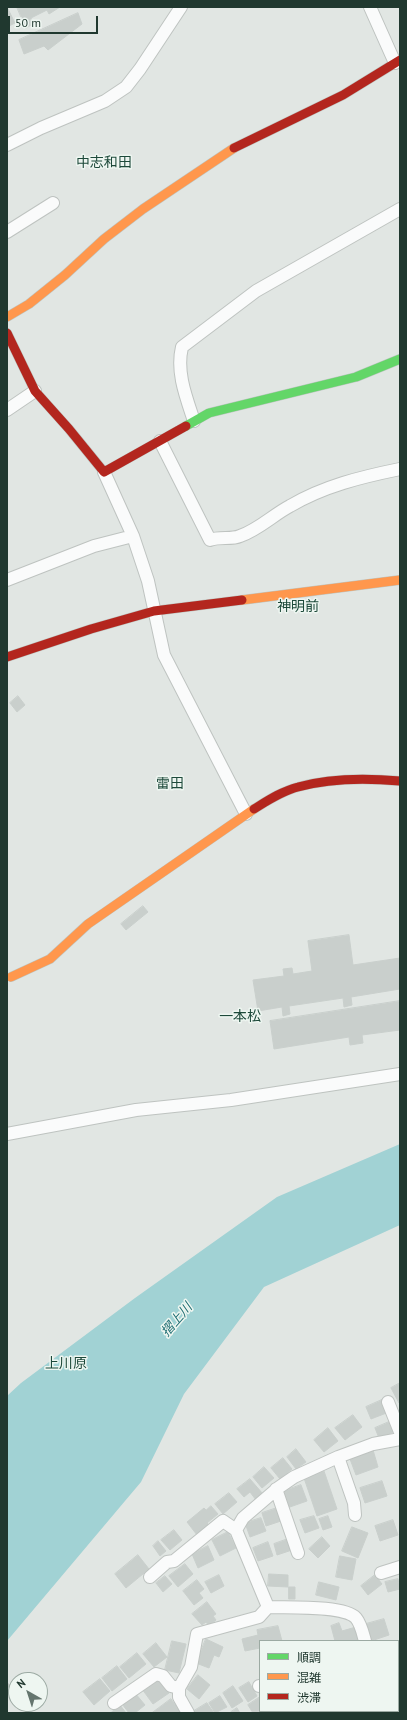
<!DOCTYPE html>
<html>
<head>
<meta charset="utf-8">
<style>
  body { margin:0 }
  #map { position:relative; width:407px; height:1720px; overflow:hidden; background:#e1e6e3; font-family:"PT Sans","Noto Sans JP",sans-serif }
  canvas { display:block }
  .frame { position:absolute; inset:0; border:8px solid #20382f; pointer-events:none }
  .legend { position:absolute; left:259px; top:1640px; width:140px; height:72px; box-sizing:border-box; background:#eef6f1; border:1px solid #9caaa3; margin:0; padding:5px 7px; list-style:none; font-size:12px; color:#20382f }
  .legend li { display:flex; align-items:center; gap:8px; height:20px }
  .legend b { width:20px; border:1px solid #9caaa3 }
  .north { position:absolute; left:8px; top:1672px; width:40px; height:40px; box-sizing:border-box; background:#eef6f1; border:1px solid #9caaa3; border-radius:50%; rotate:321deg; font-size:11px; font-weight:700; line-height:16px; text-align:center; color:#20382f }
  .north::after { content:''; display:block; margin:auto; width:14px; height:18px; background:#64756e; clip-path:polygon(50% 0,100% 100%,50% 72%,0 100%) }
  .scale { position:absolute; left:8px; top:16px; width:90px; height:18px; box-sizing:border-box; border:2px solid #20382f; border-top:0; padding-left:5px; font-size:12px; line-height:14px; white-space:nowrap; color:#20382f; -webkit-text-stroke:3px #eef6f1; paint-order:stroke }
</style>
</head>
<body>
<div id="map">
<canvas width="407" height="1720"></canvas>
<div class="frame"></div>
<ul class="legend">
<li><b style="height:5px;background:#63d668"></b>順調</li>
<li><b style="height:5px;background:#ff974d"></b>混雑</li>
<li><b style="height:5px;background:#b3261e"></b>渋滞</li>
</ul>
<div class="north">N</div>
<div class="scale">50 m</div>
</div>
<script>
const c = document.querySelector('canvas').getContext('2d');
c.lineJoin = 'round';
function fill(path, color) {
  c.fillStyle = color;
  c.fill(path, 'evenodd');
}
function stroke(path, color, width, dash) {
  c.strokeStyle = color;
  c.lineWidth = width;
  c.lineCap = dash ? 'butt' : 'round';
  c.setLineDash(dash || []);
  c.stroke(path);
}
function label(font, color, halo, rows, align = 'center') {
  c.font = font + ' "PT Sans","Noto Sans JP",sans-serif';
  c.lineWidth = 3;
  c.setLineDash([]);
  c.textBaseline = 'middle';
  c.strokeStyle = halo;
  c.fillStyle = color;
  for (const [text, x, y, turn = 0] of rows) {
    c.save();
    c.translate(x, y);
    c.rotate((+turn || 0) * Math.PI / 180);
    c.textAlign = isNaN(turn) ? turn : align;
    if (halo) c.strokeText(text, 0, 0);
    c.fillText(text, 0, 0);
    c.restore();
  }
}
const water = new Path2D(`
  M 400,1144 L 400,1225 L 264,1287 L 184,1394 L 141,1482 L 7,1641 L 7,1396 L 21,1383 L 135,1298 L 277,1197 Z`);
const building = new Path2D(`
  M 7,7 L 15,23 L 7,27 Z
  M 17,7 L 60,7 L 49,14 L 47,10 L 31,18 L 33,24 L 26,28 Z
  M 78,13 L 82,24 L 48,50 L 44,46 L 24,54 L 19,40 Z
  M 18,696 L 25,705 L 17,712 L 10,703 Z
  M 143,906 L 148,912 L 126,930 L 121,924 Z
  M 349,935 L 353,965 L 400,958 L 400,989 L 351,997 L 352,1005 L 344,1007 L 343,998 L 289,1006 L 290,1014 L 283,1016 L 282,1007 L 258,1011 L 253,980 L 284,976 L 283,969 L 292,968 L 293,974 L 312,971 L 308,941 Z
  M 400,1001 L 400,1030 L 362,1035 L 363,1043 L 350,1045 L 349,1037 L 274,1049 L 270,1021 Z
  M 400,1383 L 400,1402 L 399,1403 L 391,1388 Z
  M 384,1399 L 389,1412 L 371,1419 L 366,1407 Z
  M 353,1415 L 362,1427 L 345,1440 L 335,1428 Z
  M 389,1422 L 393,1432 L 379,1438 L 375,1428 Z
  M 328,1428 L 338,1441 L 324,1452 L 314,1440 Z
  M 296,1449 L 306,1462 L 296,1469 L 287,1457 Z
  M 373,1450 L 378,1467 L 356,1475 L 350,1459 Z
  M 283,1458 L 292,1469 L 280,1479 L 271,1468 Z
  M 264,1467 L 274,1478 L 262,1488 L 253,1477 Z
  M 324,1471 L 337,1509 L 317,1516 L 304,1478 Z
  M 250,1479 L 263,1494 L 256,1500 L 250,1492 L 244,1497 L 237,1489 Z
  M 382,1481 L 387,1496 L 365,1503 L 360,1488 Z
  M 301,1485 L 307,1501 L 287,1508 L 281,1492 Z
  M 229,1493 L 237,1502 L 223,1514 L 215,1504 Z
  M 211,1506 L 218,1514 L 207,1523 L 209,1525 L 197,1535 L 187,1522 L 204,1508 L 206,1510 Z
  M 277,1508 L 281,1521 L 266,1526 L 262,1513 Z
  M 314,1516 L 319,1528 L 305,1533 L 300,1520 Z
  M 328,1516 L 332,1527 L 323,1530 L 319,1519 Z
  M 261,1518 L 266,1531 L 250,1537 L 245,1523 Z
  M 393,1520 L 398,1535 L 380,1541 L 375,1526 Z
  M 352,1527 L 368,1533 L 358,1558 L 342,1551 Z
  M 174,1530 L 182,1540 L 170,1550 L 161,1540 Z
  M 228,1532 L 236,1548 L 220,1556 L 212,1540 Z
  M 322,1537 L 330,1546 L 318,1558 L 309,1549 Z
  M 288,1539 L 292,1550 L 277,1555 L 274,1544 Z
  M 158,1541 L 166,1551 L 160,1556 L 153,1546 Z
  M 268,1542 L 273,1556 L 258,1561 L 253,1548 Z
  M 208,1546 L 214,1560 L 198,1568 L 192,1554 Z
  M 138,1555 L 149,1569 L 126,1588 L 115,1574 Z
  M 340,1556 L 356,1559 L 352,1580 L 336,1577 Z
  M 185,1564 L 193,1574 L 178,1587 L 169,1576 Z
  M 269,1574 L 288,1575 L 288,1587 L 268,1586 Z
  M 219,1575 L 224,1586 L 211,1593 L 205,1582 Z
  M 375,1575 L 382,1584 L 368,1595 L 361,1586 Z
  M 165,1576 L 172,1584 L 163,1592 L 156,1583 Z
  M 398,1579 L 400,1589 L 388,1592 L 385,1582 Z
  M 197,1580 L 204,1589 L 199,1593 L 203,1598 L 194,1605 L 183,1591 Z
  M 319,1582 L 339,1587 L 336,1600 L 316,1595 Z
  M 289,1587 L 295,1587 L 295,1599 L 289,1599 Z
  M 207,1602 L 216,1614 L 213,1616 L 216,1620 L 209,1626 L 206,1622 L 202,1625 L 192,1614 Z
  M 384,1619 L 389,1635 L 371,1641 L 366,1624 Z
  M 339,1623 L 342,1631 L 356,1627 L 360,1640 L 335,1641 L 331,1626 Z
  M 278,1626 L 282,1641 L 260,1641 L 260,1648 L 245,1651 L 242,1639 L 258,1635 L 257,1630 Z
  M 206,1639 L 223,1647 L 219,1657 L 214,1655 L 209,1668 L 196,1663 Z
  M 172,1641 L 186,1644 L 179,1673 L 165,1670 Z
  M 156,1643 L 167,1657 L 154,1667 L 143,1654 Z
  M 137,1653 L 146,1664 L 129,1678 L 120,1667 Z
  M 398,1655 L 400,1655 L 400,1673 L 398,1674 Z
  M 117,1666 L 127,1679 L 112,1691 L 102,1678 Z
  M 198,1675 L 210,1685 L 199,1699 L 187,1689 Z
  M 158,1677 L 169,1693 L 153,1704 L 142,1689 Z
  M 100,1679 L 110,1691 L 94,1705 L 83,1692 Z
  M 249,1682 L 257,1696 L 248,1702 L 239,1688 Z
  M 233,1686 L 243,1701 L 232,1708 L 223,1693 Z
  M 135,1693 L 145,1705 L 135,1713 L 129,1713 L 122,1704 Z
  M 220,1696 L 227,1707 L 215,1713 L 209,1703 Z
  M 260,1697 L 260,1711 L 265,1711 L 262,1713 L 253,1713 L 248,1705 Z
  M 171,1699 L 180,1712 L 152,1713 Z
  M 207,1703 L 214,1713 L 195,1713 L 194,1711 Z
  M 120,1705 L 126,1713 L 111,1713 Z
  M 237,1708 L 240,1713 L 231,1713 L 231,1712 Z`);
const street = new Path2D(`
  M 370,7 L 395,63
  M 7,145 L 41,128 L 105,101 L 126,87 L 140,69 L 181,7
  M 7,232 L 53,203
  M 7,410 L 35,391
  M 194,421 C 186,397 176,372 182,347 L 256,291 L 400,209
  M 160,441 L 210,540 C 220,536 231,540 240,536 C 258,530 273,515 290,506 C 324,486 361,477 400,469
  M 104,472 L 133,536 L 148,581 L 164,655 L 246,814
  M 7,580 L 94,546 L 133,536
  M 7,1134 L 136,1110 L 231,1100 L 400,1074
  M 388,1402 L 400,1432
  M 338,1457 L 354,1503 L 355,1515
  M 276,1489 L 298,1553
  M 381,1573 L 400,1567
  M 150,1577 L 167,1562 L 174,1561 L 223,1521 L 236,1530
  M 365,1641 C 363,1634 361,1624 356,1618 C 344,1605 287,1608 268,1607 L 236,1530 L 243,1518 L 278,1488 L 294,1477 L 338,1457 L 373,1444 L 400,1439
  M 259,1686 L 260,1686
  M 114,1703 L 156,1674 L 163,1676 L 171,1686 L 179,1688
  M 289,1711 L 290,1713
  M 188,1713 L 179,1697 L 179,1688 L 191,1667 L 197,1634 L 259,1617 L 268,1607`);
const fast = new Path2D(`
  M 186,426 L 209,413 L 356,377 L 400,359`);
const slow = new Path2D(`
  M 7,317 L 29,304 L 65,275 L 104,239 L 143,209 L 234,148
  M 242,600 L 400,580
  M 11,977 L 50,959 L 88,924 L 254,809`);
const jam = new Path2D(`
  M 234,148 L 343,95 L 400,60
  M 7,333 L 35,391 L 69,429 L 104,472 L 186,426
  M 7,657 L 91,629 L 154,611 L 242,600
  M 254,809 C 267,801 282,791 298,787 C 330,778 367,778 400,781`);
const rail = new Path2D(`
  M 7,1684 L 16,1693
  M 25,1704 L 33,1713`);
const waterNames = [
  ["摺上川",177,1320,-49]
];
const quarterNames = [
  ["中志和田",104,163],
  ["神明前",298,607],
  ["雷田",170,784],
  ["一本松",240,1017],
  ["上川原",66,1364]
];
fill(water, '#a1d2d4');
fill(building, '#c9cfcc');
stroke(building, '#c9cfcc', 1);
stroke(street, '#bec3c0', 14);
stroke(fast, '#bcc4c0', 10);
stroke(slow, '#bcc4c0', 10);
stroke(jam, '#bcc4c0', 10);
stroke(street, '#fafbfb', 12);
stroke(fast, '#63d668', 9);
stroke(slow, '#ff974d', 9);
stroke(jam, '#b3261e', 9);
stroke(rail, '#c5c9c7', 3, [8, 4]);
label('italic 13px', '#1c6c71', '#eef6f1', waterNames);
label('14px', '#1d493a', '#eef6f1', quarterNames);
</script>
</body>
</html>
